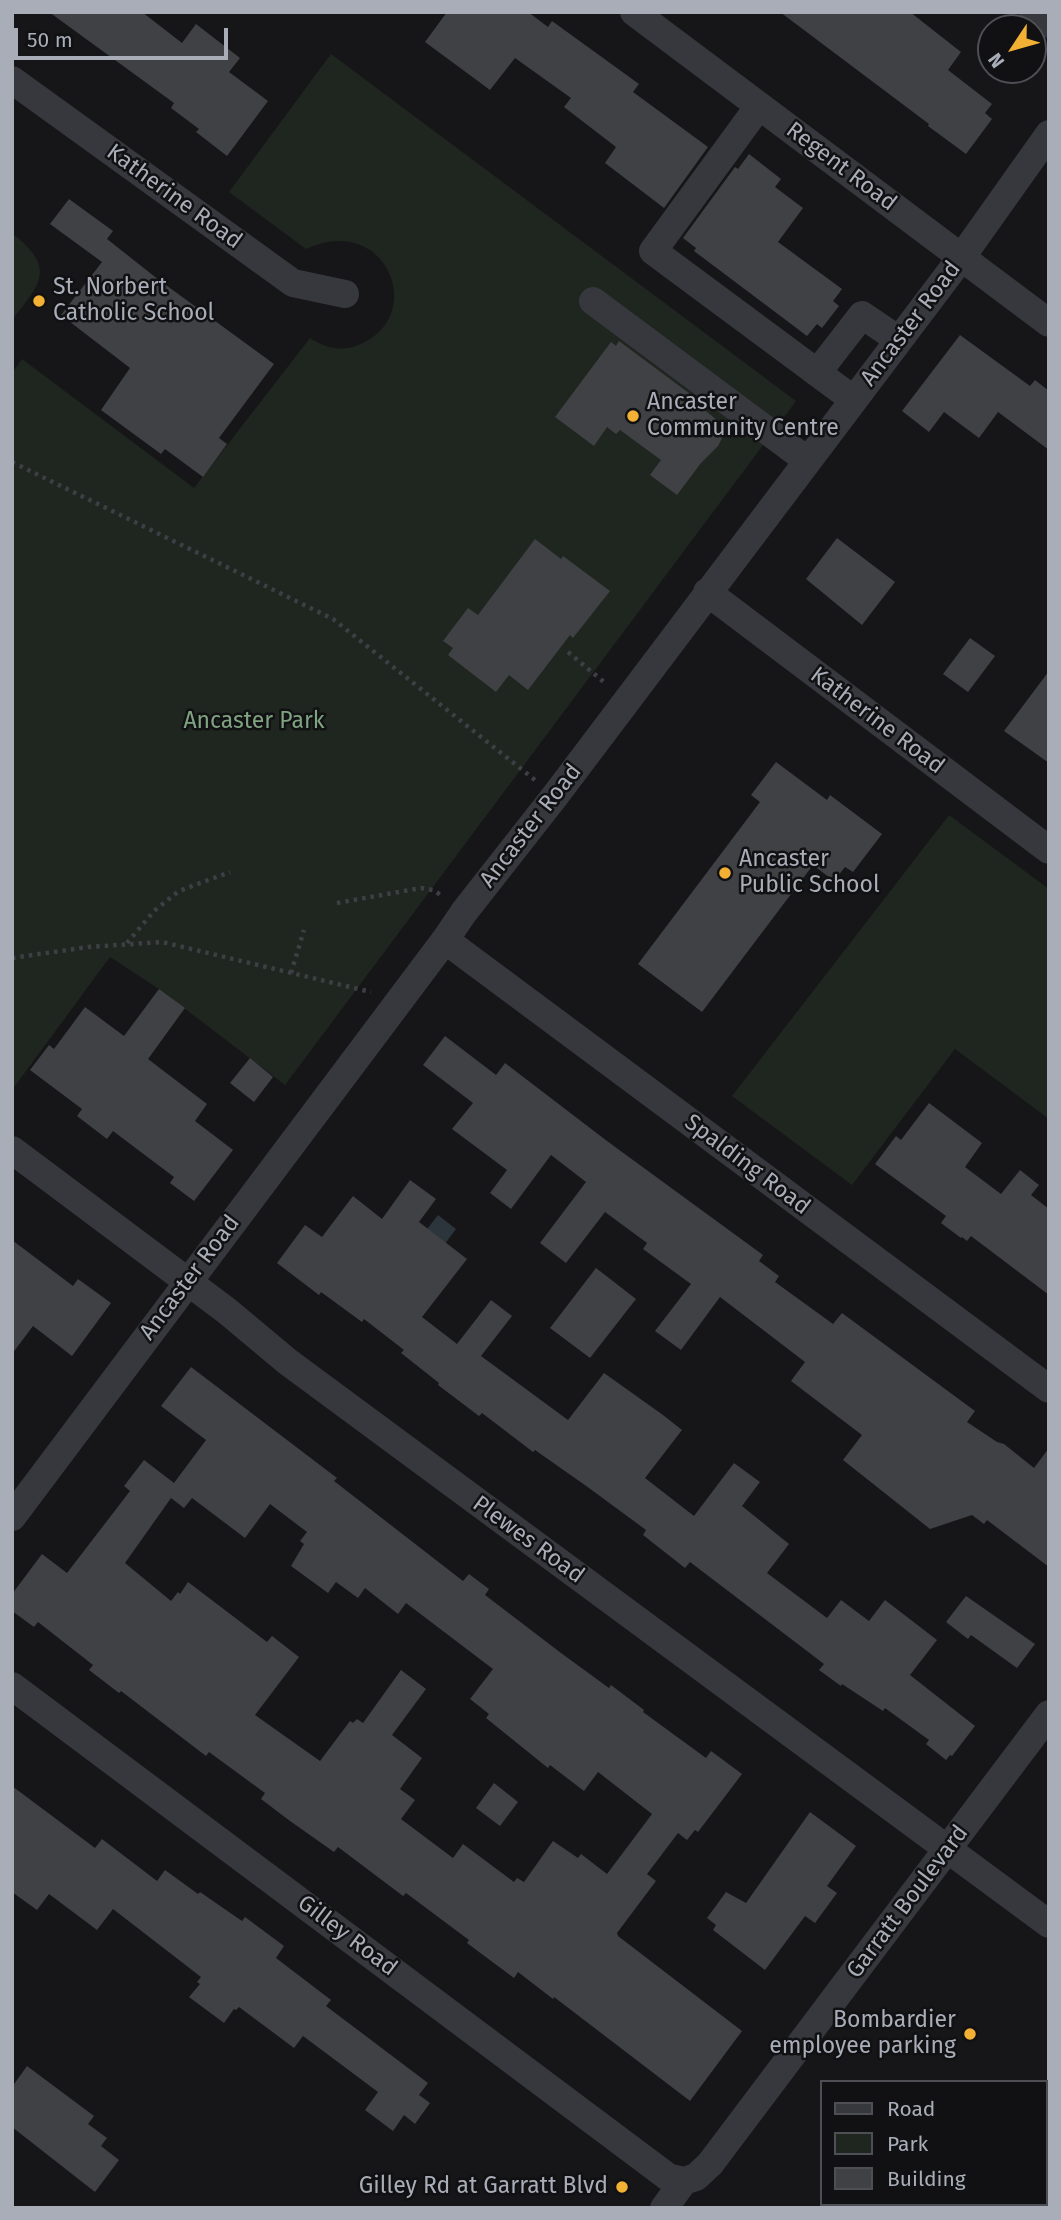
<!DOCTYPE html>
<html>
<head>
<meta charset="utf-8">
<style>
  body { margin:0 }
  #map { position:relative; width:1061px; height:2220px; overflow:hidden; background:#161618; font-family:"Fira Sans",sans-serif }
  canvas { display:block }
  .frame { position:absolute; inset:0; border:14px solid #a8adb8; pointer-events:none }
  .legend { position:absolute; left:820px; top:2080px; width:228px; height:126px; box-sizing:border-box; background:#111113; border:2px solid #4d4f55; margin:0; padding:9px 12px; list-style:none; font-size:21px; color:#a8adb8 }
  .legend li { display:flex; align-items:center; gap:14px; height:35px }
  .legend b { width:35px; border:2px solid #4d4f55 }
  .north { position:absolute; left:977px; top:14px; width:70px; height:70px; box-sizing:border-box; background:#111113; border:2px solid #4d4f55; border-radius:50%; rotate:234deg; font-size:19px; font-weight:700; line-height:28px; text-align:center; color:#a8adb8 }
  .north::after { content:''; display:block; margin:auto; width:24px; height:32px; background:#f2b134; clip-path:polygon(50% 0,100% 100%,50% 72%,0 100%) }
  .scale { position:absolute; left:14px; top:28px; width:214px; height:32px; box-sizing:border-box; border:4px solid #a8adb8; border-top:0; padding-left:9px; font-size:21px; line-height:24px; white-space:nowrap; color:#a8adb8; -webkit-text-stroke:5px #111113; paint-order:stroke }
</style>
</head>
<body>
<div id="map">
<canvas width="1061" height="2220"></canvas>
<div class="frame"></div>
<ul class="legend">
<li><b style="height:9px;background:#37383d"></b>Road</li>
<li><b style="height:19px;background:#1e261f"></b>Park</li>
<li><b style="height:19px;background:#404145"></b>Building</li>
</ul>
<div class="north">N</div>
<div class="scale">50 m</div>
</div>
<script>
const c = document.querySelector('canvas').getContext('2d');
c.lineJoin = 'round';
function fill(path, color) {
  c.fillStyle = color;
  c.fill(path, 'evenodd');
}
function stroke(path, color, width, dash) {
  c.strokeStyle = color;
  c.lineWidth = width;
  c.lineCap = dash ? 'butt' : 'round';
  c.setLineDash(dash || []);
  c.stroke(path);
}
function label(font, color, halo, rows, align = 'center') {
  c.font = font + ' "Fira Sans",sans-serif';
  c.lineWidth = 5;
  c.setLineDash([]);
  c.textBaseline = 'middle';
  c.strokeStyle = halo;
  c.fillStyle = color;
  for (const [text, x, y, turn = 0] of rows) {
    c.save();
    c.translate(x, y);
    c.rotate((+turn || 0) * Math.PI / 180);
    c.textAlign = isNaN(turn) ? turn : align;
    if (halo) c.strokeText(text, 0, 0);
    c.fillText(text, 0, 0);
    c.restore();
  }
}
const green = new Path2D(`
  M 331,54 L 796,401 L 285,1085 L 159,989 L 110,957 L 12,1090 L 12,373 L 22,359 L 194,488 L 310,338 C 327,349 342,352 361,344 C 418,319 396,239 337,241 C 326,241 316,245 306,249 L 229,192 Z
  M 12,233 C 56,268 42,282 12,320 Z
  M 949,815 L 1049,889 L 1049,1119 L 955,1049 L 852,1185 L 732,1096 Z`);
const water = new Path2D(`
  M 438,1215 L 456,1229 L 426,1269 L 407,1255 Z`);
const building = new Path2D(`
  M 49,12 L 142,12 L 182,43 L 196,24 L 240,58 L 229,72 L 268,101 L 227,156 L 196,132 L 199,129 L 171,108 L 174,103 Z
  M 447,12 L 528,12 L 548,27 L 552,21 L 639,84 L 633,92 L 708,147 L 664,208 L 605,163 L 616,147 L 564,107 L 571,98 L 515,58 L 490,90 L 425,42 Z
  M 780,12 L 910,12 L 961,52 L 948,70 L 992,104 L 985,113 L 992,119 L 966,154 L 928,126 L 929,124 Z
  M 749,154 L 781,179 L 775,187 L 803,208 L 778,242 L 842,289 L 833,301 L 839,306 L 822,328 L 817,324 L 807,336 L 694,251 L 696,248 L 683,238 L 735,167 L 738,169 Z
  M 69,199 L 113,231 L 107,239 L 159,280 L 274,364 L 219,438 L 227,444 L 203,477 L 165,449 L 161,454 L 101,410 L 130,368 L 61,315 L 102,262 L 50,224 Z
  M 960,335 L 1030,386 L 1035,380 L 1049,391 L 1049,450 L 998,412 L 979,438 L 944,412 L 929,432 L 902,411 Z
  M 619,341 L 705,405 L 702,408 L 727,428 L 718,446 L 701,463 L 677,495 L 650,475 L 661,460 L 620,430 L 616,434 L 607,427 L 594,446 L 555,417 L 611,342 L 616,346 Z
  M 837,538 L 895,582 L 862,625 L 806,579 Z
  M 535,539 L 561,559 L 563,556 L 610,591 L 573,638 L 570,635 L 528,690 L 509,675 L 496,692 L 448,655 L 453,648 L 443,641 L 468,608 L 478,615 Z
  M 970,638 L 995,656 L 968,692 L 943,674 Z
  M 1049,671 L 1049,763 L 1004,731 Z
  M 776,762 L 827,800 L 830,795 L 882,834 L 853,872 L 845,867 L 834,881 L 813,865 L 702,1012 L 638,964 L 760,802 L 751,795 Z
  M 159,989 L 185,1008 L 148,1059 L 207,1104 L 195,1121 L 233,1150 L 194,1201 L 170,1183 L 174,1177 L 113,1131 L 107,1139 L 77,1116 L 82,1109 L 30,1070 L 49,1045 L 54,1049 L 85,1007 L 124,1036 Z
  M 445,1036 L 496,1075 L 505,1063 L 607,1141 L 763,1255 L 759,1261 L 779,1276 L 775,1282 L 833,1324 L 842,1313 L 975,1411 L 967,1422 L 997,1442 L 1004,1444 L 1034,1468 L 1049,1448 L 1049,1567 L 987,1520 L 984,1524 L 972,1515 L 930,1529 L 843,1460 L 862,1435 L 791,1381 L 805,1362 L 720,1297 L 681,1350 L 655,1331 L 691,1284 L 643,1249 L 647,1243 L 605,1212 L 566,1263 L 540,1243 L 586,1182 L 551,1155 L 511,1209 L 490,1193 L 507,1170 L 452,1129 L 473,1103 L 423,1065 Z
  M 250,1058 L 273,1077 L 254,1102 L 230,1083 Z
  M 929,1103 L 982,1143 L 965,1167 L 1001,1194 L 1020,1170 L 1039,1185 L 1031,1195 L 1049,1209 L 1049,1295 L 971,1236 L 967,1241 L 962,1237 L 961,1238 L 941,1223 L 946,1216 L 875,1164 L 896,1136 L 901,1140 Z
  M 410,1180 L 436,1199 L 419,1222 L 467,1259 L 422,1317 L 457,1344 L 491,1300 L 512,1316 L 481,1356 L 568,1420 L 604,1373 L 663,1415 L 682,1430 L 645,1478 L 694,1516 L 734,1463 L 760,1482 L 742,1506 L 789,1544 L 767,1573 L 827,1618 L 841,1600 L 869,1621 L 885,1600 L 937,1640 L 910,1675 L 975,1726 L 952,1756 L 950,1755 L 946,1760 L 926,1744 L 929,1740 L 885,1708 L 883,1711 L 842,1684 L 841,1686 L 819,1670 L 824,1664 L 690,1562 L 685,1568 L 643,1535 L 646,1530 L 589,1488 L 535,1450 L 533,1452 L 482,1413 L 479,1416 L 438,1385 L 439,1383 L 401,1353 L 404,1350 L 364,1319 L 362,1322 L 321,1292 L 319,1295 L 277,1263 L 305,1225 L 322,1237 L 353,1196 L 382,1219 Z
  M 12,1240 L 73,1286 L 78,1279 L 111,1303 L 72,1356 L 33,1326 L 12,1354 Z
  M 596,1268 L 636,1299 L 590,1358 L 550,1328 Z
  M 191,1367 L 337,1478 L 334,1481 L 463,1581 L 469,1574 L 489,1589 L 485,1595 L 561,1653 L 609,1688 L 611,1685 L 644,1710 L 643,1712 L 706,1758 L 711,1751 L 742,1774 L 698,1832 L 695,1830 L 687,1840 L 678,1833 L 647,1874 L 656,1881 L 617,1933 L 618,1936 L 742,2031 L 690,2101 L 554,1997 L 553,1999 L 518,1972 L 514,1978 L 467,1943 L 469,1940 L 406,1893 L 403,1896 L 338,1847 L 334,1852 L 290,1821 L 261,1799 L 265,1793 L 209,1752 L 206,1756 L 121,1691 L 119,1693 L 89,1670 L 93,1665 L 38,1622 L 34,1627 L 12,1611 L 12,1594 L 42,1554 L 67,1573 L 130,1491 L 124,1486 L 144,1460 L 174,1483 L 206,1440 L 161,1406 ZM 171,1498 L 184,1508 L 192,1498 L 245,1538 L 270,1504 L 307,1532 L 300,1541 L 304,1544 L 291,1566 L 328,1593 L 336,1582 L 358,1598 L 365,1588 L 398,1614 L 406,1603 L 493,1669 L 470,1699 L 489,1714 L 486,1718 L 548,1768 L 550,1765 L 584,1791 L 598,1772 L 652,1814 L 607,1874 L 581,1854 L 578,1858 L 553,1841 L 524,1882 L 517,1878 L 514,1882 L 463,1844 L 453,1858 L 401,1819 L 415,1800 L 400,1789 L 422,1758 L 392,1735 L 426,1689 L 401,1670 L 363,1723 L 357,1719 L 353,1723 L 350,1721 L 320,1761 L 255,1715 L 299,1657 L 272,1636 L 267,1642 L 188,1582 L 180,1594 L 178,1592 L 171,1601 L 125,1563 Z
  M 966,1596 L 1035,1644 L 1017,1668 L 971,1635 L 968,1639 L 946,1622 Z
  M 494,1783 L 518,1802 L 500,1826 L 476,1808 Z
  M 12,1786 L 95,1848 L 102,1839 L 157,1881 L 165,1870 L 198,1894 L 200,1892 L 242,1921 L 245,1917 L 284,1946 L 276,1958 L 331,2000 L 326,2006 L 428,2083 L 419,2095 L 430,2103 L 415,2124 L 404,2115 L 393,2131 L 365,2110 L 378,2092 L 303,2036 L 294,2048 L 239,2007 L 236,2010 L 234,2009 L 224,2023 L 189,1997 L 200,1984 L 197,1982 L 201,1977 L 113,1909 L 97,1930 L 49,1894 L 37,1910 L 12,1892 Z
  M 810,1812 L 856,1846 L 827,1886 L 837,1893 L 815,1923 L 805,1916 L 765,1970 L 713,1930 L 716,1925 L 707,1918 L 726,1892 L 746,1903 Z
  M 27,2066 L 94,2116 L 88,2124 L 107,2138 L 101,2146 L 119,2160 L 95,2192 L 12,2127 L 12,2087 Z`);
const path = new Path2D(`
  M 12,462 L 333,619 L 535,780
  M 568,652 L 605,683
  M 337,903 L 421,888 L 433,890 L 444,897
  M 127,943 L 154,911 L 179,891 L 230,872
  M 12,958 L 88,947 L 162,942 L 371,992
  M 291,973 L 304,930`);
const minor = new Path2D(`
  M 634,12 L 1049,323
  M 1033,12 L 1049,24
  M 12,80 L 293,283 L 345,294
  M 759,106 L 653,251 L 854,400
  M 593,301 L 808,461
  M 817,373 L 862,315 L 899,340
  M 707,592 L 1049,850
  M 445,940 L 1049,1389
  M 12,1150 L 227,1311 L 288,1362 L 1049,1924
  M 12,1517 L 445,940 L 464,912 L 555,796 L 961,258 L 1049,134
  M 12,1686 L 668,2177 L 684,2181
  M 684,2181 L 696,2177 L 710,2164 L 1049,1714
  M 664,2208 L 684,2181`);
const markers = [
  [39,301,7,"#f2b134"],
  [633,416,7,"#f2b134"],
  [725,873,7,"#f2b134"],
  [970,2034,7,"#f2b134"],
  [622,2187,7,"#f2b134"]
];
const streetNames = [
  ["Regent Road",841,167,37],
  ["Katherine Road",174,197,36],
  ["Ancaster Road",911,324,-53],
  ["Katherine Road",877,721,37],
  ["Ancaster Road",531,826,-52],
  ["Spalding Road",747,1165,37],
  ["Ancaster Road",190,1278,-53],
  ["Plewes Road",528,1540,36],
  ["Garratt Boulevard",908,1902,-53],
  ["Gilley Road",347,1936,37]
];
const poiNames = [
  ["St. Norbert",53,288],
  ["Catholic School",53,314],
  ["Ancaster",647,403],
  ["Community Centre",647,429],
  ["Ancaster",739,860],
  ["Public School",739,886],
  ["Bombardier",956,2021,"right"],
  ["employee parking",956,2047,"right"],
  ["Gilley Rd at Garratt Blvd",608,2187,"right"]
];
const parkNames = [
  ["Ancaster Park",254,722]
];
fill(green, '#1e261f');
fill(water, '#2c353c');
fill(building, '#404145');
stroke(path, '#3d3f44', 4.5, [3.5, 5]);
stroke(minor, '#37383d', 28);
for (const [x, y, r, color] of markers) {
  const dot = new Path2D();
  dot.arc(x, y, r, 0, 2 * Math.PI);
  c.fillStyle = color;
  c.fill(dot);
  stroke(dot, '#111113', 2.5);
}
label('23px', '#a8adb8', '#111113', streetNames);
label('23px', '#a8adb8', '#111113', poiNames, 'left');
label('23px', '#7fa381', '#111113', parkNames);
</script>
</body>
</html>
